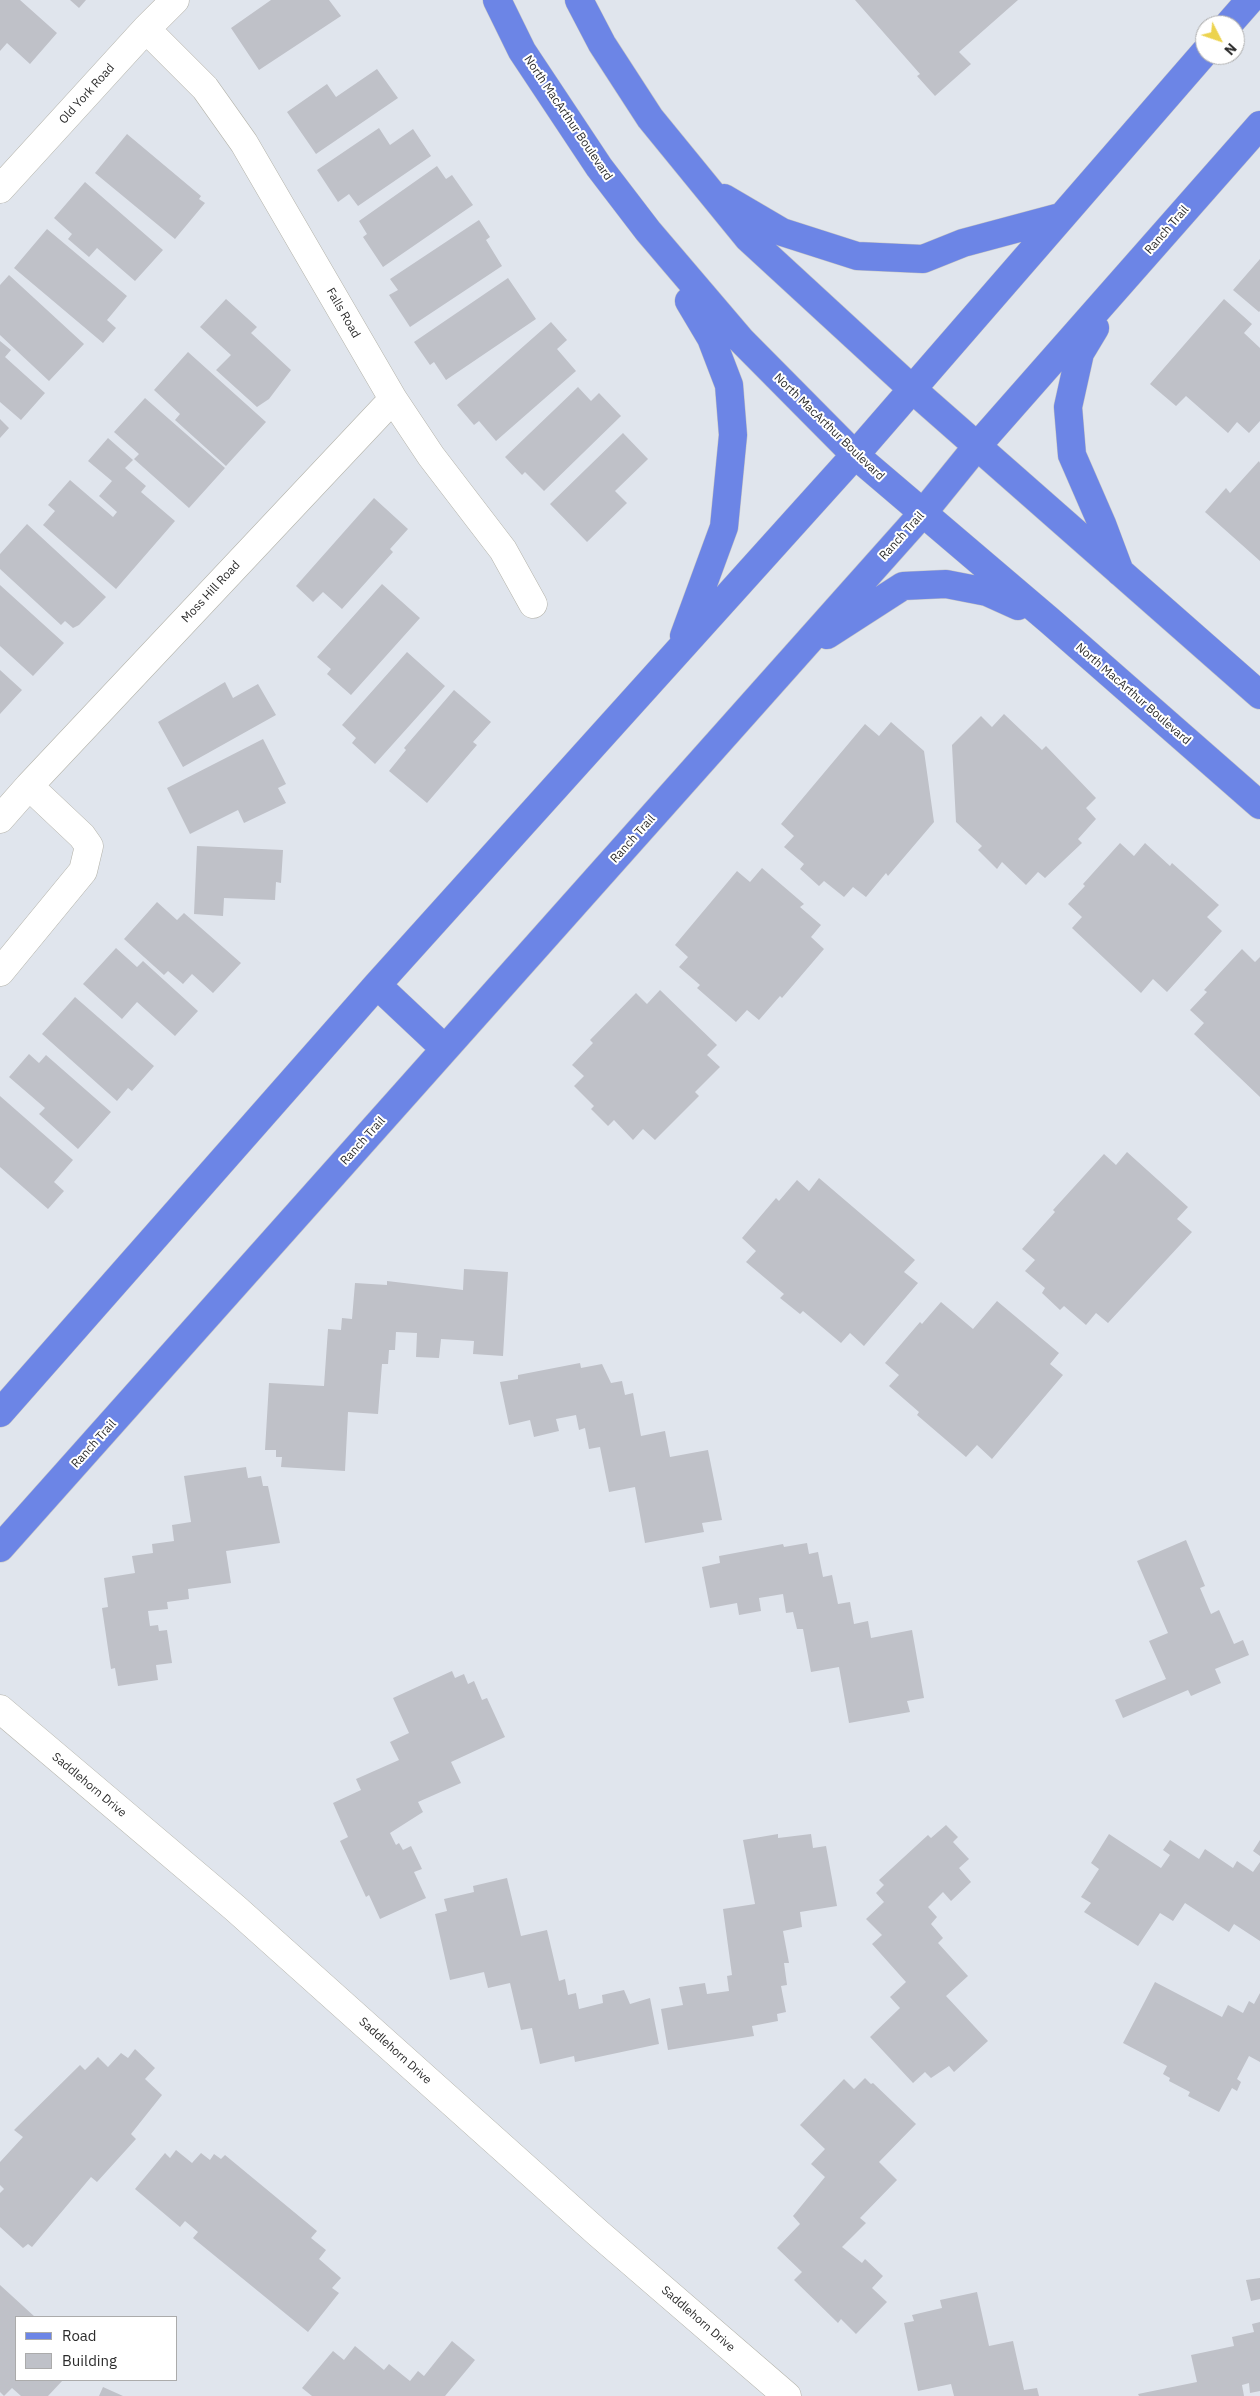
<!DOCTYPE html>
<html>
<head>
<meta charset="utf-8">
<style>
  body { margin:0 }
  #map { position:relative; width:1260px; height:2396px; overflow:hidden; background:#e0e5ed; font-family:"IBM Plex Sans",sans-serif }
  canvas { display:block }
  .legend { position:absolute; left:15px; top:2316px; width:162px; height:65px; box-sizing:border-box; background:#fff; border:1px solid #ababab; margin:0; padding:6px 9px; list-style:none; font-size:15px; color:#2c2c2c }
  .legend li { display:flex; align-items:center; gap:10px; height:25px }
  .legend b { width:25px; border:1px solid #ababab }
  .north { position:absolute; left:1195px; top:15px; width:50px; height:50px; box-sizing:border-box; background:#fff; border:1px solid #ababab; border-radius:50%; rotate:131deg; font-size:14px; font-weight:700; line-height:20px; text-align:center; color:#2c2c2c }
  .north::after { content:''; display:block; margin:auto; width:18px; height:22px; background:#ecd34e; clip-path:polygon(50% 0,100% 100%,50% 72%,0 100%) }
</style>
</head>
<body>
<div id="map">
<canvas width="1260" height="2396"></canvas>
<ul class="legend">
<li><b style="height:6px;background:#6c85e6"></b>Road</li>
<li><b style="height:14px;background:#bfc1c8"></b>Building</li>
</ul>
<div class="north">N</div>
</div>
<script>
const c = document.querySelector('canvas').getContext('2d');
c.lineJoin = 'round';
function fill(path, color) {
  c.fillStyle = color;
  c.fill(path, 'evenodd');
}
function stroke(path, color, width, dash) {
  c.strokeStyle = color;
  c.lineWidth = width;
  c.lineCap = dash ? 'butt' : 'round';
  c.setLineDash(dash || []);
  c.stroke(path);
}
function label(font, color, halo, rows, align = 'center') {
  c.font = font + ' "IBM Plex Sans",sans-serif';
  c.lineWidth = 4;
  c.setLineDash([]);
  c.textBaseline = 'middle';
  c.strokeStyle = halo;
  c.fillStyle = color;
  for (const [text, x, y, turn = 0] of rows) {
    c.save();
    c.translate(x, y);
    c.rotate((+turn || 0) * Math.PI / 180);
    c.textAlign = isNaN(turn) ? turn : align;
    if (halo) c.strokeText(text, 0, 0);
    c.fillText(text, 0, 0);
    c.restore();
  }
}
const building = new Path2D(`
  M 0,0 L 20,0 L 57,33 L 30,64 L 7,43 L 0,51 Z
  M 70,0 L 86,0 L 79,8 Z
  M 271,0 L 329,0 L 341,16 L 259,70 L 231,28 Z
  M 855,0 L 1018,0 L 959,52 L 971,64 L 935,96 L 917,76 L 920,74 Z
  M 377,69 L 398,98 L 316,154 L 287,112 L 327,84 L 336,97 Z
  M 379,128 L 390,145 L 413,129 L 431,156 L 358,206 L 349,194 L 338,202 L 317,170 Z
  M 127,134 L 201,196 L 199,199 L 205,203 L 175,239 L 95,173 Z
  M 437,166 L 446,179 L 452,175 L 473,205 L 383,267 L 363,237 L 367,234 L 359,221 Z
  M 85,182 L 163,250 L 135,281 L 97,248 L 89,257 L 68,239 L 72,234 L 54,218 Z
  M 479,220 L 490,237 L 486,240 L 502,266 L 410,327 L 389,295 L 398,290 L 390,279 Z
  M 47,229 L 127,296 L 107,320 L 116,328 L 103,343 L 14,268 Z
  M 1260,259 L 1260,311 L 1259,312 L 1233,290 Z
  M 9,275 L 84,344 L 49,381 L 0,335 L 0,285 Z
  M 508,278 L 536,319 L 446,380 L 434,362 L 430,365 L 414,342 Z
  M 226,299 L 257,327 L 251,333 L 291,370 L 269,399 L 257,407 L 216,370 L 231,355 L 200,327 Z
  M 1224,299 L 1252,324 L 1244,333 L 1260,348 L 1260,421 L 1249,433 L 1237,422 L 1228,433 L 1186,396 L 1176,406 L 1150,384 Z
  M 551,322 L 567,340 L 557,349 L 576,371 L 496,441 L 479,421 L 474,425 L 457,405 Z
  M 0,341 L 11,350 L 5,357 L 45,393 L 21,420 L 0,402 Z
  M 188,352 L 266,422 L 226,466 L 175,420 L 180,414 L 154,390 Z
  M 578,387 L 591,401 L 599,393 L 621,416 L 544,491 L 525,472 L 522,475 L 505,457 Z
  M 145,398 L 225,468 L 189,508 L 134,459 L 139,454 L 114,432 Z
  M 0,419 L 9,428 L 0,438 Z
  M 623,433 L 648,459 L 615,491 L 627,503 L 587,542 L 550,504 Z
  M 108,438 L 133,460 L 125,468 L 146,486 L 141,492 L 175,521 L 116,589 L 43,525 L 55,511 L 48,505 L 70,480 L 113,517 L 117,512 L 99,496 L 112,481 L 88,461 Z
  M 1259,461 L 1260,463 L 1260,561 L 1205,512 L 1226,488 L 1230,493 Z
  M 374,498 L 408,529 L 390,549 L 393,552 L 342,609 L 323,592 L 313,602 L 296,586 Z
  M 27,524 L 106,597 L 79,625 L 73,628 L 65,621 L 61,625 L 0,569 L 0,554 Z
  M 382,584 L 420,618 L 351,695 L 327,674 L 331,669 L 317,657 Z
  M 0,585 L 64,643 L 33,676 L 0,646 Z
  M 407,652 L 445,686 L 375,764 L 352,743 L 356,738 L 342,725 Z
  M 0,670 L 22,690 L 0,714 Z
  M 225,682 L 233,698 L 258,684 L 276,715 L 183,767 L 158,722 Z
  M 454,690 L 491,722 L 473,742 L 477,745 L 427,803 L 389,771 L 406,750 L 404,748 Z
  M 1004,714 L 1042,750 L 1046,746 L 1096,798 L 1086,808 L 1096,819 L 1078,839 L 1082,843 L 1045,878 L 1038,872 L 1026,885 L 1002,862 L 997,869 L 978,850 L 982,846 L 956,822 L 952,745 L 981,716 L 992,727 Z
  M 891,722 L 924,751 L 934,822 L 888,876 L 886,873 L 866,897 L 853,887 L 844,897 L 824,881 L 819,886 L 800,869 L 804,864 L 784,847 L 794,836 L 781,824 L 865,724 L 879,736 Z
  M 263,739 L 286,784 L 278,788 L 286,803 L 244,823 L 238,810 L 190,834 L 167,788 Z
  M 1120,843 L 1134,856 L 1145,843 L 1170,866 L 1172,863 L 1219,905 L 1207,917 L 1222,931 L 1167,992 L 1153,979 L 1141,993 L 1072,928 L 1082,917 L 1068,904 L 1085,886 L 1083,884 Z
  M 197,846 L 283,850 L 281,883 L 276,882 L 275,900 L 224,898 L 223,916 L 194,914 Z
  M 762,868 L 804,904 L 800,907 L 821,925 L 811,937 L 824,949 L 782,998 L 780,996 L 759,1020 L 747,1010 L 736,1022 L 697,988 L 700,985 L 679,967 L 688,957 L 675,945 L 737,871 L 750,882 Z
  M 157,902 L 177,920 L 184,913 L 241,963 L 213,993 L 192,974 L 183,984 L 168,971 L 164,975 L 124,939 Z
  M 116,948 L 137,967 L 143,961 L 198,1011 L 175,1036 L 137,1002 L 122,1019 L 83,984 Z
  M 1242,949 L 1255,962 L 1260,957 L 1260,1097 L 1194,1034 L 1204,1023 L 1190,1010 L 1207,992 L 1204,990 Z
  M 660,990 L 717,1045 L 707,1055 L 720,1067 L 695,1092 L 699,1096 L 655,1140 L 643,1129 L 633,1140 L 614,1120 L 608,1126 L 591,1109 L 594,1106 L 574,1086 L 584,1076 L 572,1065 L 593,1043 L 590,1040 L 636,993 L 647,1004 Z
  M 75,997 L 154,1066 L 132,1091 L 128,1088 L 117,1101 L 42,1034 Z
  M 29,1054 L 39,1063 L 46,1055 L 111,1112 L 78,1149 L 39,1114 L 45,1108 L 9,1077 Z
  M 0,1096 L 73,1160 L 54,1182 L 64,1191 L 48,1209 L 0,1167 Z
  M 1127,1152 L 1188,1207 L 1177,1219 L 1192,1232 L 1108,1323 L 1096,1313 L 1086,1325 L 1064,1306 L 1060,1310 L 1042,1293 L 1045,1288 L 1025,1271 L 1035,1260 L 1022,1249 L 1055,1212 L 1053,1210 L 1104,1154 L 1116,1165 Z
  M 819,1178 L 915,1260 L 904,1272 L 918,1283 L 864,1346 L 850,1333 L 841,1343 L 803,1311 L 800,1314 L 780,1298 L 784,1294 L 746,1262 L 756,1251 L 742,1238 L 776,1198 L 779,1201 L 797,1180 L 809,1191 Z
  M 464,1269 L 508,1272 L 503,1356 L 473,1354 L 474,1341 L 441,1339 L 439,1358 L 416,1357 L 417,1333 L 396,1332 L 395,1350 L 389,1350 L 388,1364 L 382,1364 L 378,1414 L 348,1412 L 345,1471 L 281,1467 L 282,1457 L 276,1457 L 276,1450 L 265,1450 L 269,1383 L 324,1386 L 328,1329 L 341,1330 L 342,1318 L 352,1319 L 355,1283 L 387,1285 L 387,1281 L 463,1290 Z
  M 997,1301 L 1059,1353 L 1050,1364 L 1063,1375 L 992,1459 L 977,1445 L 966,1457 L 917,1415 L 919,1412 L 889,1386 L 899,1375 L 885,1363 L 920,1322 L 922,1324 L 941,1302 L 973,1329 Z
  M 580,1363 L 581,1368 L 602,1364 L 611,1383 L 622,1381 L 625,1395 L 633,1393 L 641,1436 L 665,1431 L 670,1457 L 708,1450 L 722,1520 L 702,1523 L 704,1532 L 645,1543 L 635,1487 L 609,1492 L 600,1447 L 589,1449 L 585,1428 L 579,1430 L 576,1415 L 556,1419 L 559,1431 L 534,1437 L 530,1420 L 509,1425 L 500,1382 L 518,1379 L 518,1375 Z
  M 246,1467 L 248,1478 L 261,1476 L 263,1486 L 268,1486 L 280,1543 L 226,1551 L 231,1583 L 188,1589 L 189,1599 L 167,1602 L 168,1609 L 148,1611 L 150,1626 L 158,1625 L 159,1631 L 167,1630 L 172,1663 L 156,1665 L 158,1680 L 118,1686 L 115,1668 L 111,1669 L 102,1608 L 108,1607 L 104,1578 L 135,1573 L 132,1556 L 153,1553 L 152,1544 L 174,1541 L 172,1525 L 191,1522 L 184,1476 Z
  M 1186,1540 L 1205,1586 L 1200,1588 L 1211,1614 L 1219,1610 L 1234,1644 L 1243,1640 L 1249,1655 L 1215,1669 L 1221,1683 L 1191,1696 L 1188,1690 L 1123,1718 L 1115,1700 L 1166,1679 L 1149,1641 L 1168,1633 L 1137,1561 Z
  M 807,1543 L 809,1554 L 818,1552 L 823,1577 L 832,1575 L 838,1604 L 850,1602 L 854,1624 L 868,1621 L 871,1638 L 912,1630 L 924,1698 L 907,1701 L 910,1712 L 849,1723 L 839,1667 L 811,1672 L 803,1629 L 797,1629 L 793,1612 L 786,1613 L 783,1594 L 759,1598 L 761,1611 L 739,1615 L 737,1603 L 710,1608 L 702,1567 L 720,1563 L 719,1556 L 783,1544 L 784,1547 Z
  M 452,1671 L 455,1678 L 464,1674 L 468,1684 L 474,1681 L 482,1700 L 487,1698 L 505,1737 L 451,1762 L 461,1783 L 418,1802 L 423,1812 L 390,1833 L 396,1845 L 399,1843 L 403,1850 L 411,1846 L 422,1869 L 414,1872 L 426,1898 L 380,1919 L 369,1895 L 366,1897 L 340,1841 L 348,1837 L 333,1803 L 361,1790 L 356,1779 L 399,1760 L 390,1742 L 409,1733 L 393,1698 Z
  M 946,1825 L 958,1837 L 953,1842 L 969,1859 L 959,1868 L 971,1882 L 951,1901 L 943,1892 L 928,1907 L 937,1917 L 931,1924 L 943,1938 L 938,1943 L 968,1976 L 946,1996 L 988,2041 L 954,2072 L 949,2066 L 931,2078 L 925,2072 L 913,2083 L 870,2037 L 900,2008 L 890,1997 L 906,1982 L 872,1944 L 882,1935 L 866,1919 L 884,1902 L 876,1893 L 884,1885 L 879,1880 L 928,1835 L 931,1838 Z
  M 778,1834 L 778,1838 L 811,1834 L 813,1848 L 826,1846 L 837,1906 L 800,1912 L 802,1927 L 783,1931 L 789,1963 L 784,1963 L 787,1985 L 781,1986 L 786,2012 L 777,2014 L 778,2021 L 752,2026 L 754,2036 L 668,2050 L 661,2009 L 683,2005 L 679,1987 L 705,1983 L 707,1994 L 729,1991 L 727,1976 L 732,1975 L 723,1909 L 755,1904 L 743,1840 Z
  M 1109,1834 L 1161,1868 L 1170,1855 L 1163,1850 L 1170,1840 L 1199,1859 L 1205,1849 L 1233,1868 L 1237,1861 L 1253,1872 L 1260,1862 L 1260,1941 L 1234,1924 L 1229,1932 L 1185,1903 L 1173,1921 L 1160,1913 L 1138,1946 L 1084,1912 L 1091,1903 L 1081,1897 L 1099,1869 L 1091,1863 Z
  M 1260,1840 L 1260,1856 L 1253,1851 Z
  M 507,1878 L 521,1936 L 547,1930 L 559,1981 L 565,1979 L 568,1995 L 576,1993 L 579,2009 L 603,2003 L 602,1995 L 624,1990 L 630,2004 L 650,1998 L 659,2044 L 575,2062 L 574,2056 L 540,2064 L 532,2028 L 521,2030 L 510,1983 L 488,1988 L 484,1972 L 450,1980 L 435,1914 L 447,1911 L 444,1899 L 474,1892 L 473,1886 Z
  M 1155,1982 L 1222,2017 L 1228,2005 L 1243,2013 L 1249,2001 L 1254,2004 L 1260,1993 L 1260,2062 L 1249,2056 L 1237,2079 L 1241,2082 L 1237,2091 L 1232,2088 L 1219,2112 L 1188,2096 L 1190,2092 L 1169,2081 L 1170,2078 L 1163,2074 L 1167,2066 L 1123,2043 Z
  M 135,2049 L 155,2068 L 145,2079 L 162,2095 L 131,2134 L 136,2139 L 97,2182 L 91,2177 L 32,2247 L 28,2244 L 23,2248 L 0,2227 L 0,2193 L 4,2189 L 0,2185 L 0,2162 L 23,2137 L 14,2130 L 80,2065 L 85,2070 L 98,2057 L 108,2067 L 121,2053 L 128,2058 Z
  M 865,2078 L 871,2084 L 873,2083 L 916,2124 L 879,2162 L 897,2180 L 860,2218 L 866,2223 L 842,2247 L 862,2263 L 865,2259 L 883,2276 L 872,2288 L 887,2302 L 856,2334 L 841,2319 L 838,2323 L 794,2280 L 802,2272 L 777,2248 L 800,2224 L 793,2216 L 825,2177 L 811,2164 L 825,2149 L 800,2125 L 844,2079 L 854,2089 Z
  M 176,2150 L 192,2163 L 201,2153 L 210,2160 L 214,2154 L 221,2159 L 225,2155 L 317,2231 L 311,2238 L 326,2250 L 319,2259 L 341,2278 L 332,2288 L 339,2293 L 308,2332 L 193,2238 L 198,2232 L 185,2221 L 180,2227 L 135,2189 L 165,2153 L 170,2158 Z
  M 1260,2278 L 1260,2299 L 1251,2301 L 1246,2280 Z
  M 0,2285 L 35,2317 L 16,2317 L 16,2380 L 63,2380 L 48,2396 L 21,2396 L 12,2388 L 4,2396 L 0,2392 Z
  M 977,2292 L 989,2346 L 1013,2341 L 1024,2390 L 1037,2388 L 1039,2396 L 954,2396 L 951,2384 L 918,2391 L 904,2323 L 914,2321 L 912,2315 L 942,2308 L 940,2300 Z
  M 1260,2322 L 1260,2391 L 1250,2393 L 1249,2383 L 1242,2385 L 1244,2396 L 1139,2396 L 1138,2394 L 1197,2382 L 1191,2355 L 1234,2346 L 1232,2337 L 1254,2332 L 1252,2324 Z
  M 452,2341 L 475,2360 L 445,2396 L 312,2396 L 302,2388 L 333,2351 L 344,2360 L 355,2346 L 384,2370 L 389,2364 L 410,2381 L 418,2371 L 424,2376 Z
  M 103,2387 L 123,2396 L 99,2396 Z`);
const minor = new Path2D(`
  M 146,29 L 205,88 L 244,143 L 393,399 L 431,456 L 503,550 L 533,604
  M 0,189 L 146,29 L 175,0
  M 0,819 L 29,786 L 393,399
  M 0,972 L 83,871 L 89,846 L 82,836 L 29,786
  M 0,1709 L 235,1908 L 598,2233 L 787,2396`);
const major = new Path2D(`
  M 497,0 L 522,51 L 599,167 L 648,231 L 741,340 L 855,455 L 1050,621 L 1260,805
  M 579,0 L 602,44 L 650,118 L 748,238 L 911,388 L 1260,695
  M 1228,25 L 1250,0
  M 724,198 L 782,232 L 857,256 L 923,259 L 963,243 L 1060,217
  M 1095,328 L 1080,353 L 1068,407 L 1072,455 L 1102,524 L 1120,572
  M 827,635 L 903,586 L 946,584 L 987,592 L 1018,606
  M 684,636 L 724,527 L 733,435 L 729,385 L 711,338 L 689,301
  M 377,985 L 445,1049
  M 0,1413 L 377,985 L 855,455 L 1205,52
  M 0,1548 L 922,514 L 978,445 L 1260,125`);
const streetNames = [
  ["Old York Road",87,94,-48],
  ["North MacArthur Boulevard",568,118,56],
  ["Ranch Trail",1167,230,-49],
  ["Falls Road",343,313,60],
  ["North MacArthur Boulevard",829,427,44],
  ["Ranch Trail",902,536,-48],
  ["Moss Hill Road",211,592,-47],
  ["North MacArthur Boulevard",1133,694,41],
  ["Ranch Trail",633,839,-48],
  ["Ranch Trail",363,1141,-48],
  ["Ranch Trail",94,1444,-48],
  ["Saddlehorn Drive",89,1785,40],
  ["Saddlehorn Drive",395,2051,42],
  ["Saddlehorn Drive",698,2319,41]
];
fill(building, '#bfc1c8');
stroke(minor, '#b3b2a9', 29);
stroke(major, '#c4c4c4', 29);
stroke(minor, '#fff', 28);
stroke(major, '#6c85e6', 28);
label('12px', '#2c2c2c', '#fff', streetNames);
</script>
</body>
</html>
